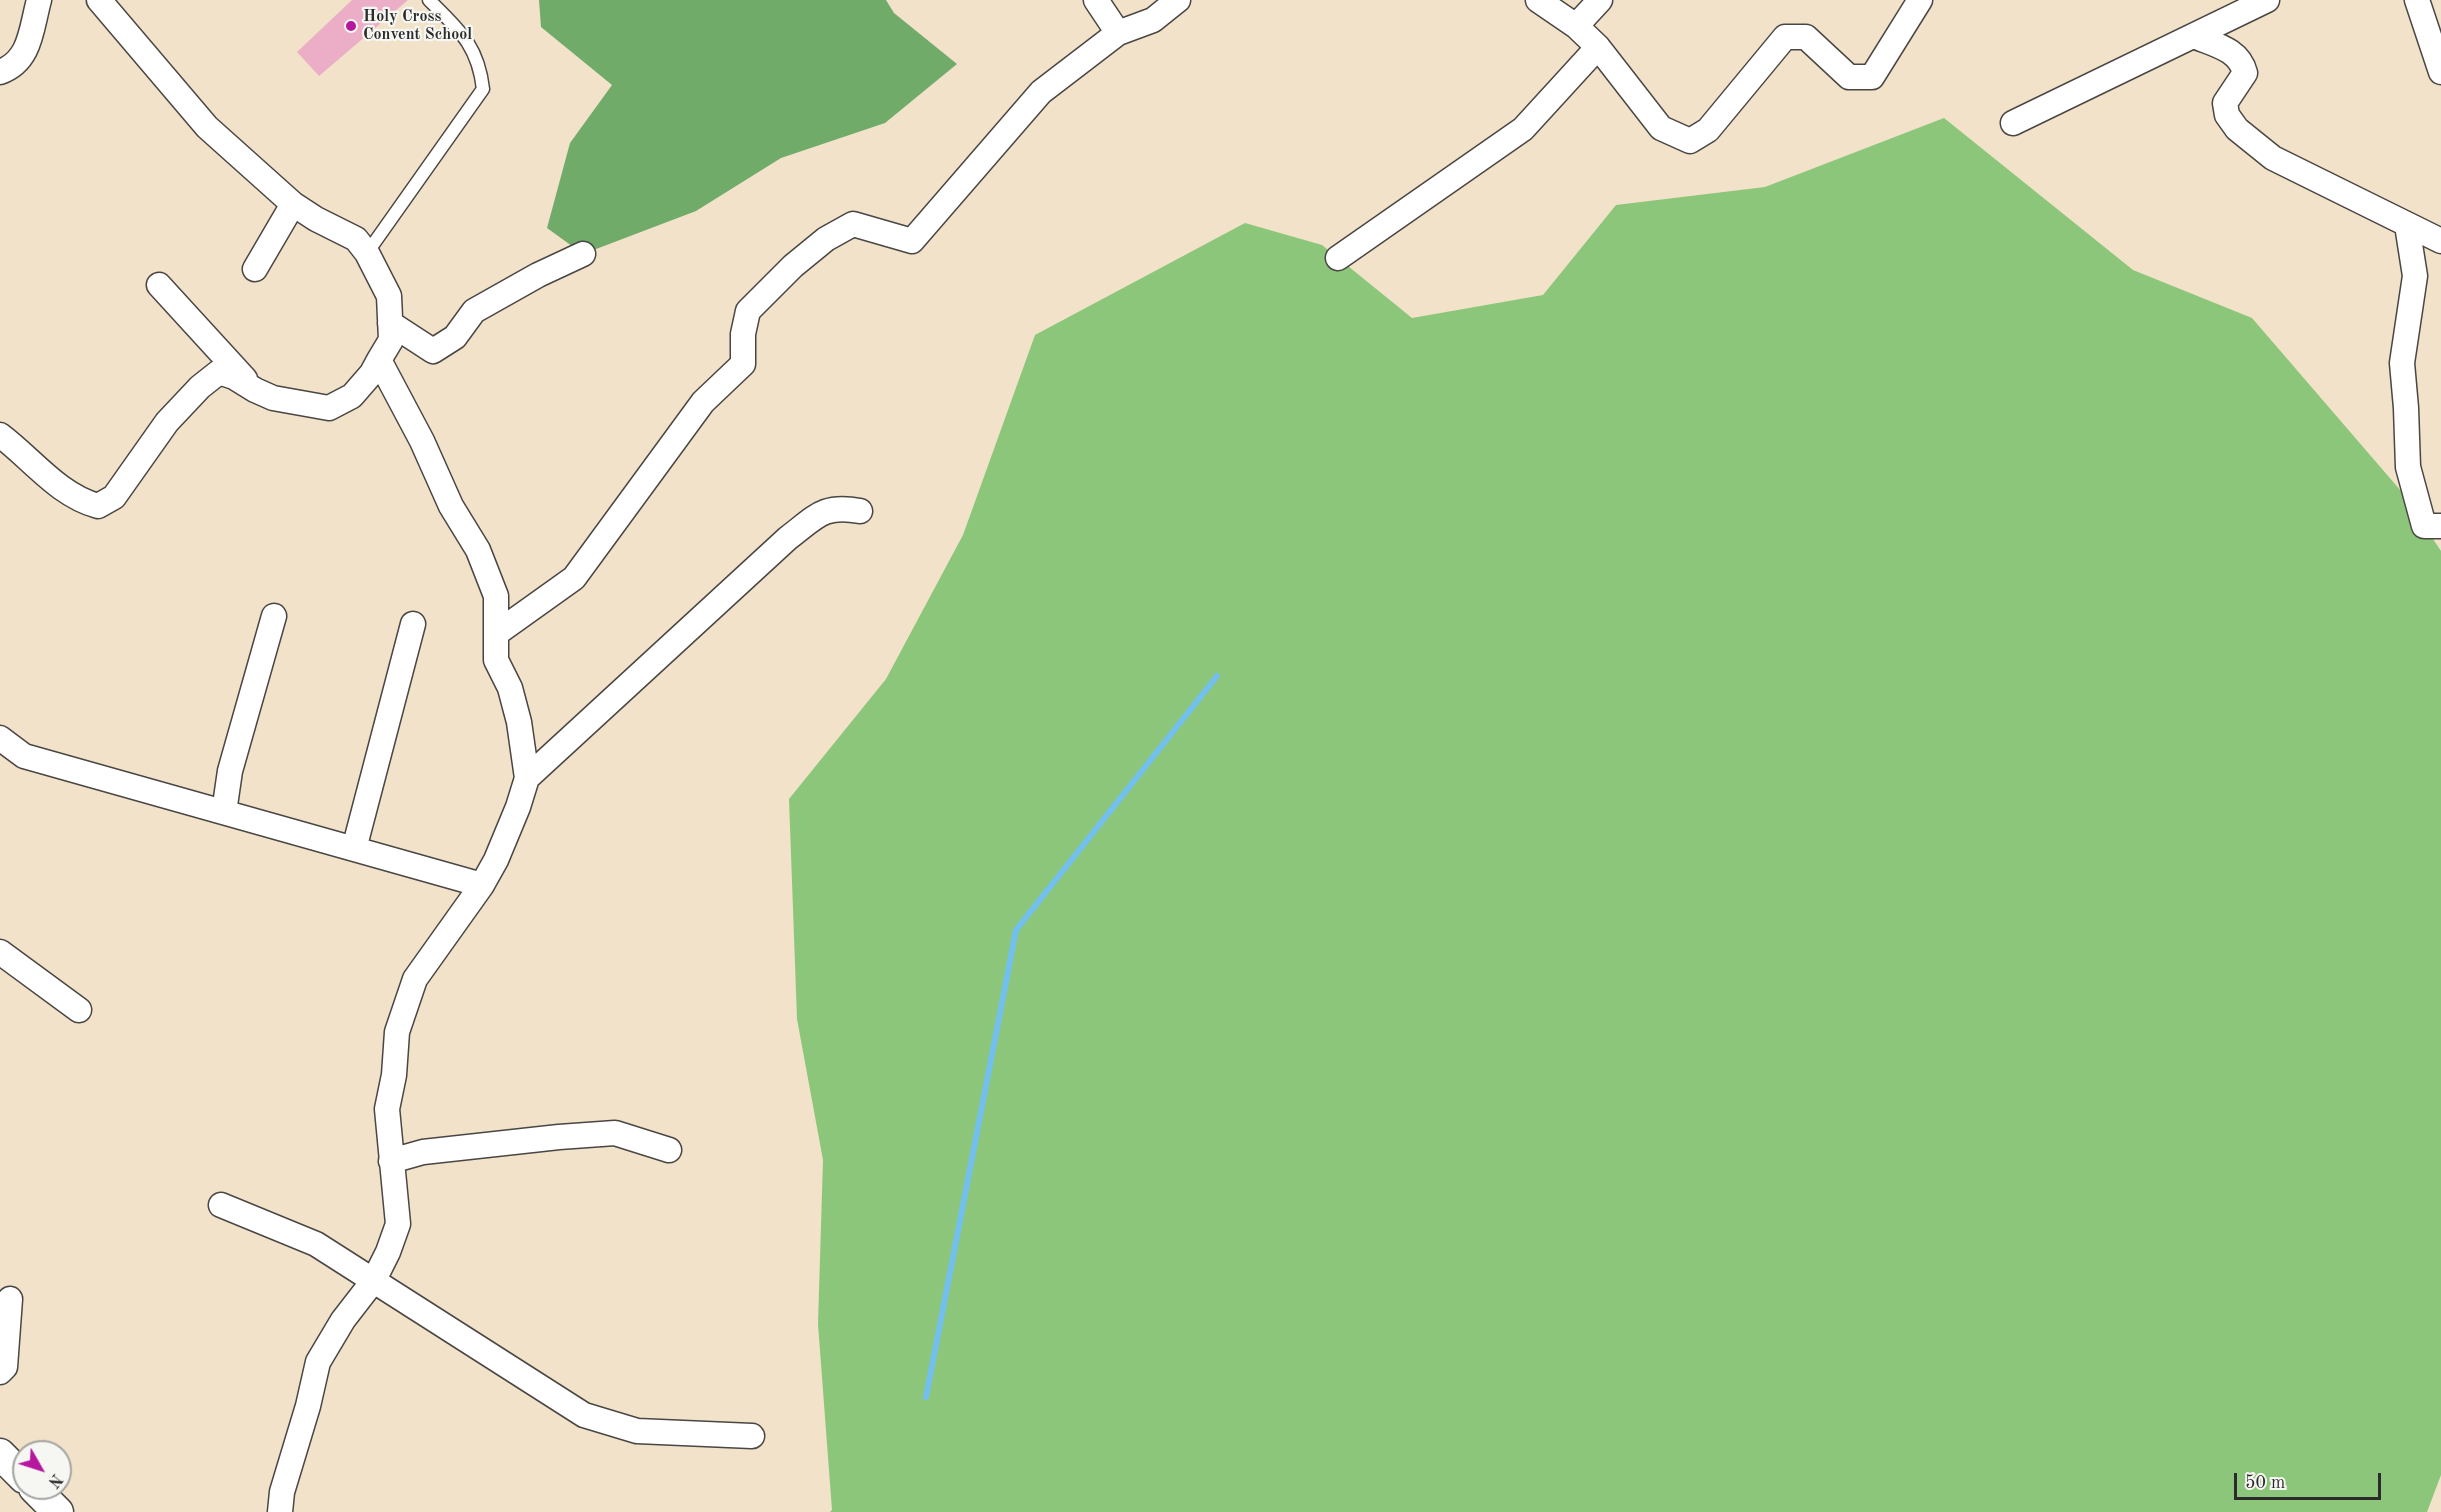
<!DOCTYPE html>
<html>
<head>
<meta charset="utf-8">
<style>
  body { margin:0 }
  #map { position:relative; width:2441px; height:1512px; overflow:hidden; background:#f1e2c9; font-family:"Old Standard TT",serif }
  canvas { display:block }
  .north { position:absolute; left:12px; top:1440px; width:60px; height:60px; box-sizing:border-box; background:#f6f6f2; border:2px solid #a5a5a2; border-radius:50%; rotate:129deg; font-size:16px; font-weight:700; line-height:24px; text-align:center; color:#2b2b2b }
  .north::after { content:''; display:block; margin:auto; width:21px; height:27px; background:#b5179e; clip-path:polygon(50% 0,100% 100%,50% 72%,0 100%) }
  .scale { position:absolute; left:2234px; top:1473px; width:147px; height:27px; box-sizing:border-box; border:3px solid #2b2b2b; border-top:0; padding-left:8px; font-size:18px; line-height:21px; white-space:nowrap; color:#2b2b2b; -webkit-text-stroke:4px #f6f6f2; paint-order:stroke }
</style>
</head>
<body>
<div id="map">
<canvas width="2441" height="1512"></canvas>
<div class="north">N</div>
<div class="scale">50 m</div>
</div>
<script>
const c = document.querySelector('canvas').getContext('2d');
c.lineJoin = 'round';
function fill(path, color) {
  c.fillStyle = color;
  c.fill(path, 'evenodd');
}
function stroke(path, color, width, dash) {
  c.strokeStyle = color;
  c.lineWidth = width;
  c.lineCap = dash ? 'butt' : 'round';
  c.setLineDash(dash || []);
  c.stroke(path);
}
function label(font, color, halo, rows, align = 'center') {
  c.font = font + ' "Old Standard TT",serif';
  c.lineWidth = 4.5;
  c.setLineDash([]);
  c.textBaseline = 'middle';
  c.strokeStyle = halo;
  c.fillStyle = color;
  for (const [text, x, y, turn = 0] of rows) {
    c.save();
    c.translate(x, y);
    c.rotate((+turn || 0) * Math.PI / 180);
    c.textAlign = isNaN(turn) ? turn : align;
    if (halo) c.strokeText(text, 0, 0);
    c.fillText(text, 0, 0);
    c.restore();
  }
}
const green = new Path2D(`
  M 1944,118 L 2133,270 L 2252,318 L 2401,491 L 2441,551 L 2441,1475 L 2427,1512 L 830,1512 L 832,1510 L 818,1324 L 823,1160 L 797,1019 L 789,799 L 886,679 L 963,535 L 1035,335 L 1245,223 L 1322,245 L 1412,318 L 1543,295 L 1616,205 L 1765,187 Z`);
const forest = new Path2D(`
  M 539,0 L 886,0 L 894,13 L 957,64 L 885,123 L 781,158 L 696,211 L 583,254 L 547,228 L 570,143 L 612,85 L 541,27 Z`);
const stream = new Path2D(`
  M 926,1397 L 1016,930 L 1217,676`);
const building = new Path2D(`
  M 352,0 L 408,0 L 319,76 L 297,52 Z`);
const service = new Path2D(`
  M 367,253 L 483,89 C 478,45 459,30 429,0`);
const minor = new Path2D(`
  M 99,0 L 207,127 L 293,204 L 316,219 L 356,239 L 367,253 L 389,296 L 391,340 L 379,360 L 422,441 L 451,506 L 478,550 L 496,596 L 496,660 L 510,688 L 519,722 L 527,778 L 518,807 L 496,860 L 482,885 L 415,979 L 397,1032 L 394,1075 L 387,1109 L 398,1224 L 388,1252 L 374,1280 L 343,1320 L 318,1362 L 308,1406 L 282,1492 L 280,1512
  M 1096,0 L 1118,33
  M 1538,0 L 1576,26 L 1598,47 L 1661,128 L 1690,141 L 1708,130 L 1785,37 L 1806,37 L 1849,77 L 1872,77 L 1920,0
  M 2417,0 L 2441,72
  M 1576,26 L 1600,0
  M 2194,36 C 2215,45 2239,49 2245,73 L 2225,103 L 2227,115 L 2237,129 L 2273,158 L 2441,241
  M 0,72 C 31,61 31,29 39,0
  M 2013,123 L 2267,0
  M 2407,225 L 2415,276 L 2402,363 L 2406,408 L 2408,467 L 2424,526 L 2441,526
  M 1338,258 L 1523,129 L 1598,47
  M 255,269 L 293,204
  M 159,285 L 245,379
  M 390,323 L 433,351 L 455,337 L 474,311 L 538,275 L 583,254
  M 0,435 C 32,459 58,495 98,506 L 114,497 L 167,422 L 200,387 L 219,372 L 234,377 L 255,390 L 273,398 L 329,408 L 352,396 L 372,373 L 379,360
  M 497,633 L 574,578 L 703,402 L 743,364 L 743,334 L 748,311 L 793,266 L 826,239 L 853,224 L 912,241 L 1041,92 L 1118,33 L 1153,20 L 1178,0
  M 0,738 L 24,756 L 482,885
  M 527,778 L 788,538 C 816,517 823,504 860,511
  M 224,812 L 230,771 L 274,616
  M 354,849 L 413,624
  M 0,952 L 79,1010
  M 391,1161 L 423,1152 L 559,1137 L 615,1133 L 669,1150
  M 221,1205 L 316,1244 L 584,1415 L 637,1431 L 752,1436
  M 0,1372 L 5,1367 L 10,1299`);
const tertiary = new Path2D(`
  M 0,1454 L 24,1478
  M 34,1488 L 58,1512`);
const markers = [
  [351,26,6,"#b5179e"]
];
const poiNames = [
  ["Holy Cross",363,17],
  ["Convent School",363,35]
];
fill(green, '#8cc67a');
fill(forest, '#71ab6a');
stroke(stream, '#73c0ee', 6);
fill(building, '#ecadc6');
stroke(service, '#494643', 15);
stroke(minor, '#494643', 27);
stroke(tertiary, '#494643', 33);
stroke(service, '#fff', 12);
stroke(minor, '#fff', 24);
stroke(tertiary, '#fff', 30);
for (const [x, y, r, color] of markers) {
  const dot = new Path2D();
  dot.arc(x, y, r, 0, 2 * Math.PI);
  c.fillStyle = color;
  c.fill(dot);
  stroke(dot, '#f6f6f2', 2);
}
label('bold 16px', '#2b2b2b', '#f6f6f2', poiNames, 'left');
</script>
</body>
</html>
